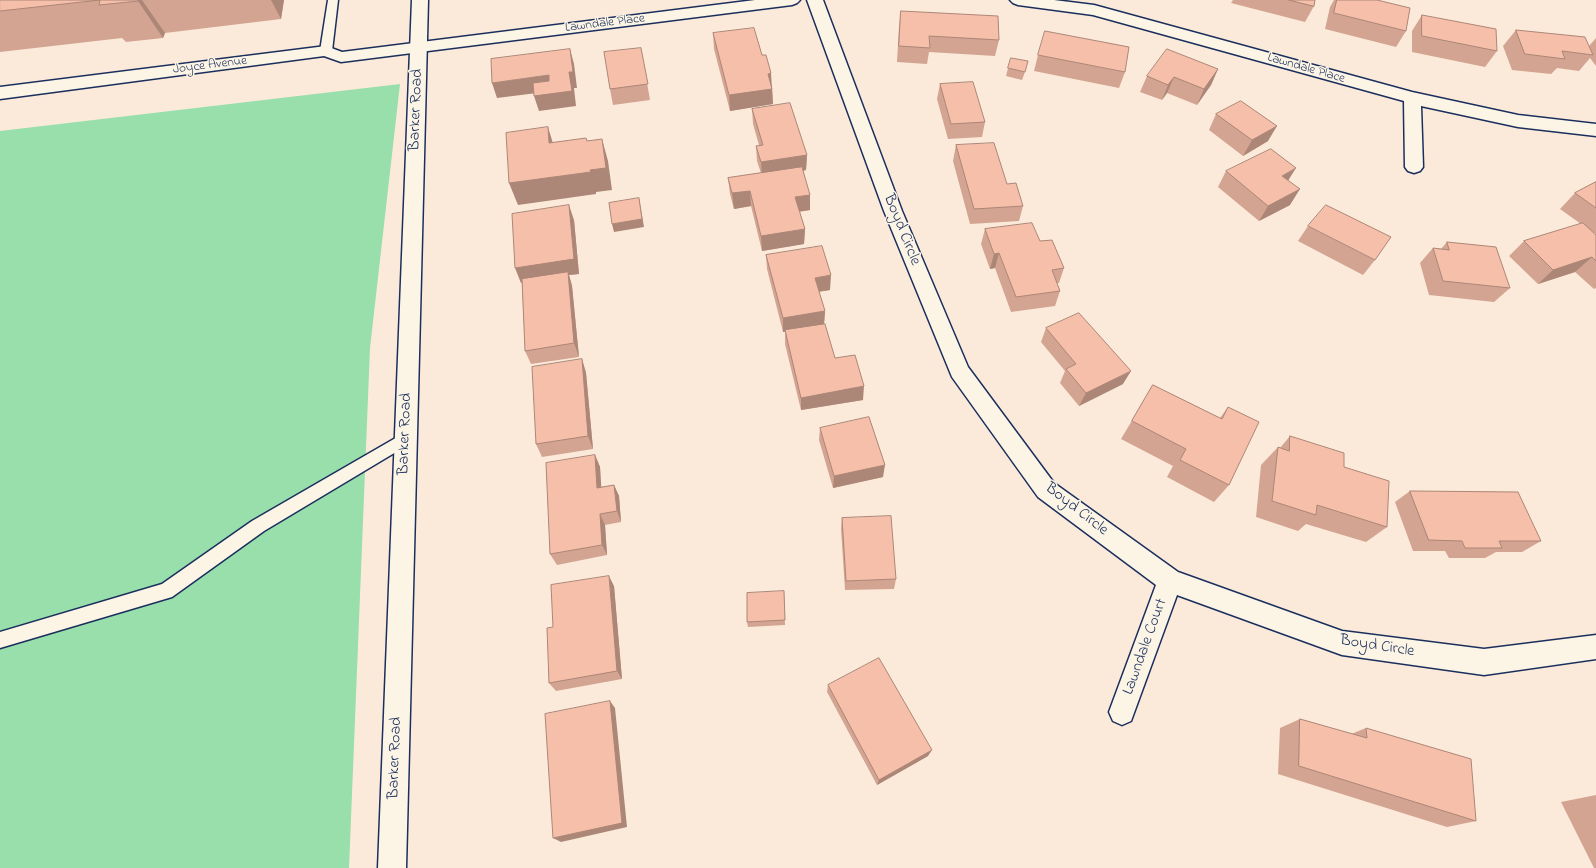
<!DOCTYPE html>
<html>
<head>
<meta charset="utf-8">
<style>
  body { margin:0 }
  canvas { display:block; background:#fbead9 }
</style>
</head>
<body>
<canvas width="1596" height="868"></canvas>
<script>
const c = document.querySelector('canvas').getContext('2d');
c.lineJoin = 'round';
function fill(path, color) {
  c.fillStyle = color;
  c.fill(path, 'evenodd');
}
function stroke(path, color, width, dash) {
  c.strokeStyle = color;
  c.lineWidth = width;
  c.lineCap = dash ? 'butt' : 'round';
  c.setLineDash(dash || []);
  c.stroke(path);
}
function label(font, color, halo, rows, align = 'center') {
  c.font = font + ' "Indie Flower",sans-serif';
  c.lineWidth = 3;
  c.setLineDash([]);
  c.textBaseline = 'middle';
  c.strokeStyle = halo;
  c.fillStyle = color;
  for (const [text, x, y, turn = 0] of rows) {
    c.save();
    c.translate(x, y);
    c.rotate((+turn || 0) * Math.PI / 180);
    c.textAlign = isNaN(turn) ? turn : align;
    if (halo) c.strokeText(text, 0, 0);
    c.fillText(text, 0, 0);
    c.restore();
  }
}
const green = new Path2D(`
  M 400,84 L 370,348 L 349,868 L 0,868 L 0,131 Z`);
const service = new Path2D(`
  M 328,0 L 338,0 L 332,51 L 326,55 L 320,51 Z
  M 406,432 L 411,433 L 414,438 L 411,443 L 264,531 L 172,597 L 0,648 L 0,632 L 162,584 L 252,521 Z`);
const minor = new Path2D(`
  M 755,0 L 800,0 L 797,3 L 792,5 L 341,62 L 324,56 L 0,99 L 0,87 L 326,46 L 342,52 Z
  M 807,0 L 823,0 L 902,211 L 968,367 L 1054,483 L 1178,572 L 1342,631 L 1484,649 L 1596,635 L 1596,659 L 1484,675 L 1342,655 L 1177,595 L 1131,721 L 1122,725 L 1113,721 L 1109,712 L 1156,585 L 1038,497 L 952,377 L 884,211 Z
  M 1010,0 L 1054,0 L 1094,5 L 1412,92 L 1518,115 L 1596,124 L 1596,136 L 1518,127 L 1421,106 L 1423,167 L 1420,171 L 1414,173 L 1408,171 L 1405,167 L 1404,101 L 1093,15 L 1018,5 L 1013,3 Z`);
const tertiary = new Path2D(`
  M 412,0 L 428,0 L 406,868 L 378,868 Z`);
const wall = new Path2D(`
  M 0,0 L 284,0 L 281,19 L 165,33 L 163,38 L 126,42 L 122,38 L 0,52 Z
  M 1233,0 L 1315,0 L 1314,6 L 1305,22 L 1231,3 Z
  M 1334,0 L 1337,0 L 1406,31 L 1396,47 L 1325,29 L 1330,7 Z
  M 901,11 L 999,40 L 995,56 L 929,52 L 927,64 L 897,62 L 899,27 Z
  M 1422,15 L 1497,51 L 1485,67 L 1412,52 L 1412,31 Z
  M 1516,30 L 1589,46 L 1596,38 L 1596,66 L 1590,58 L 1579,71 L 1557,68 L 1551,74 L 1512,70 L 1503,46 Z
  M 713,33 L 772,86 L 773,104 L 730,111 L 714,49 Z
  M 641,48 L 650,100 L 613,105 L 610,89 Z
  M 1038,55 L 1125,72 L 1119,88 L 1034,71 Z
  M 1008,68 L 1026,69 L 1022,80 L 1006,76 Z
  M 1218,69 L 1211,85 L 1197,105 L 1167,93 L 1162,100 L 1140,92 L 1147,76 Z
  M 940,84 L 985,122 L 982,137 L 948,139 L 937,99 Z
  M 752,109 L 807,155 L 806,170 L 803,171 L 810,195 L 810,210 L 799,212 L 805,229 L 804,244 L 762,251 L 751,206 L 734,209 L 730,194 L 728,178 L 761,173 L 757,161 L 756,146 L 759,145 L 753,124 Z
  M 1216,114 L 1268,141 L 1243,156 L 1209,130 Z
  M 956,145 L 1007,184 L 1023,206 L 1019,221 L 970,224 L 953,161 Z
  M 1226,171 L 1288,180 L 1290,205 L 1259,221 L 1218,187 Z
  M 1596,182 L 1596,234 L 1590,230 L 1596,235 L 1596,288 L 1594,289 L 1575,272 L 1538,284 L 1509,256 L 1524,241 L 1581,224 L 1560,209 L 1575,193 Z
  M 574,220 L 579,274 L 569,275 L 572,286 L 579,357 L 531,364 L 525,351 L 522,283 L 521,283 Z
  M 1308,226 L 1375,260 L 1363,275 L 1298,241 Z
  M 985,229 L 1040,241 L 1064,268 L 1059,283 L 1057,283 L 1060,291 L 1055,306 L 1011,312 L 995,268 L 990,269 L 981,244 Z
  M 1447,242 L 1510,288 L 1494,302 L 1429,295 L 1420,263 L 1433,248 L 1441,249 Z
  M 766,255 L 830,290 L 819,292 L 825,311 L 824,324 L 835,358 L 863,400 L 801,410 L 785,344 L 785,332 L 783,332 L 767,269 Z
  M 1046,328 L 1123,384 L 1079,406 L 1060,383 L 1065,371 L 1041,342 Z
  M 582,359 L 586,373 L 593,449 L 542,457 L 536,444 Z
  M 1153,385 L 1220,418 L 1228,407 L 1229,485 L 1214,502 L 1167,477 L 1173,466 L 1121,439 Z
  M 820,428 L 883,477 L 833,488 L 819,440 Z
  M 1290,436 L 1344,467 L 1387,527 L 1366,542 L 1306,524 L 1298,531 L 1256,517 L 1261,465 L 1278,447 L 1280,448 Z
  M 595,455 L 600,467 L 601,487 L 614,485 L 619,496 L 621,522 L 605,525 L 607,555 L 557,565 L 550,554 Z
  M 1410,491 L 1541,541 L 1522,552 L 1496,552 L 1485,558 L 1449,558 L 1445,551 L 1413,551 L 1395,502 Z
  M 842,518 L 896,579 L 894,589 L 845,590 L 841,529 Z
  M 614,586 L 622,679 L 556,691 L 549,683 Z
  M 784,591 L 785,625 L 748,627 L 747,622 Z
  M 828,685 L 928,756 L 877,785 L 827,692 Z
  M 1300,719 L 1351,734 L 1366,728 L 1476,821 L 1447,827 L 1278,774 L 1280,728 Z
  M 1596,795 L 1596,868 L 1594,868 L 1561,802 Z`);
const shadedWall = new Path2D(`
  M 138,0 L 142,0 L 165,33 L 163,38 L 138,1 Z
  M 271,0 L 284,0 L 281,19 Z
  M 570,49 L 574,64 L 577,88 L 574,88 L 576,106 L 539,111 L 534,96 L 569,72 Z
  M 1218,69 L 1211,85 L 1197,105 L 1204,89 Z
  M 771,73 L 773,104 L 730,111 L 729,95 L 768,74 Z
  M 549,75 L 553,91 L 497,98 L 492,83 Z
  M 1174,77 L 1167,93 L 1162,100 L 1168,85 Z
  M 1277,126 L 1268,141 L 1243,156 L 1252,140 Z
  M 548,127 L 555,150 L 549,143 Z
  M 602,139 L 608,161 L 612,190 L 596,192 L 596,194 L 518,205 L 509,183 L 590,170 Z
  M 807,155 L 806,170 L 762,177 L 761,162 Z
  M 1296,168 L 1286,184 L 1282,176 Z
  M 1300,189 L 1290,205 L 1259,221 L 1268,206 Z
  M 750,191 L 751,206 L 734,209 L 732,193 Z
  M 810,195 L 810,210 L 795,212 L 795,197 Z
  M 639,198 L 644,227 L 614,232 L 612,224 Z
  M 569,205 L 574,220 L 579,274 L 569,275 L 572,286 L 579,357 L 574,343 L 568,276 L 521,283 L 515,268 Z
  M 805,229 L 804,244 L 762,251 L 761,236 Z
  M 999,253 L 995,268 L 990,269 L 994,254 Z
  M 1592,257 L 1575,272 L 1538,284 L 1553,270 Z
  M 831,275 L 830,290 L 815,292 L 815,278 Z
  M 825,311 L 824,325 L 785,330 L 785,332 L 783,332 L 783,318 Z
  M 582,359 L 586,373 L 593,449 L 588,436 Z
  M 1131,371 L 1123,384 L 1079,406 L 1086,393 Z
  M 864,386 L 863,400 L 801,410 L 801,398 Z
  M 595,455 L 600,467 L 602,499 L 597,488 Z
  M 885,465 L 883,477 L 833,488 L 834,476 Z
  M 614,485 L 619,496 L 621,522 L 617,511 Z
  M 600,514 L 605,525 L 607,555 L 602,545 Z
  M 609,576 L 614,586 L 622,679 L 617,671 Z
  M 610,701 L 615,708 L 627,827 L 561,842 L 553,838 Z
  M 932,750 L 928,756 L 877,785 L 879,780 Z`);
const building = new Path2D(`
  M 0,0 L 138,0 L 138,1 L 99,5 L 100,0 L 0,11 Z
  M 1289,0 L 1315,0 L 1314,6 Z
  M 1337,0 L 1377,0 L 1410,8 L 1406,31 L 1334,13 Z
  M 901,11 L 998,16 L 999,40 L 929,36 L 930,48 L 899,46 Z
  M 1422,15 L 1496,29 L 1497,51 L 1422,36 Z
  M 754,28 L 762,55 L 766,55 L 771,73 L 768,74 L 772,89 L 729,95 L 713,33 Z
  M 1516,30 L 1585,37 L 1593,55 L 1562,51 L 1565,59 L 1525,54 Z
  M 1045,31 L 1129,47 L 1125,72 L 1038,55 Z
  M 641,48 L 648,84 L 610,89 L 604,52 Z
  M 570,49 L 573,72 L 569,72 L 572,91 L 534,96 L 533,83 L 549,81 L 549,75 L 492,83 L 491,59 Z
  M 1167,49 L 1218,69 L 1204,89 L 1174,77 L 1168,85 L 1147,76 Z
  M 1011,58 L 1028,61 L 1025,72 L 1008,68 Z
  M 973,82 L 985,122 L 951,124 L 940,84 Z
  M 1241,101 L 1277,126 L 1252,140 L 1216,114 Z
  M 790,103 L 807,155 L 761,162 L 756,146 L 763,145 L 752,109 Z
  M 548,127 L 549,143 L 586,138 L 587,141 L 602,139 L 606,168 L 590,170 L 591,172 L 509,183 L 506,133 Z
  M 994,143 L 1007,184 L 1016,183 L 1023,206 L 974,209 L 956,145 Z
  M 1271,149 L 1296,168 L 1282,176 L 1300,189 L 1268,206 L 1226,171 Z
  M 802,167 L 810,195 L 795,197 L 805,229 L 761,236 L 750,191 L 732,193 L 728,178 Z
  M 1596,182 L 1596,208 L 1575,193 Z
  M 639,198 L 642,219 L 612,224 L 609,203 Z
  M 569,205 L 574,259 L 515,268 L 512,214 Z
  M 1326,205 L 1391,237 L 1375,260 L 1308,226 Z
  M 1032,223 L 1040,241 L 1052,240 L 1064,268 L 1052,270 L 1060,291 L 1016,297 L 999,253 L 994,254 L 985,229 Z
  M 1583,223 L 1596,235 L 1596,261 L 1592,257 L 1553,270 L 1524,241 Z
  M 1447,242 L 1496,247 L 1510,288 L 1443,281 L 1433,248 L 1449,250 Z
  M 822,246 L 831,275 L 815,278 L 825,311 L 783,318 L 766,255 Z
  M 568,272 L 574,343 L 525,351 L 522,279 Z
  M 1079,313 L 1131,371 L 1086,393 L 1066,369 L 1076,364 L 1046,328 Z
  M 825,324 L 835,358 L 855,355 L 864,386 L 801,398 L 785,330 Z
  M 582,359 L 588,436 L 536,444 L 532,367 Z
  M 1153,385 L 1222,419 L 1228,407 L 1259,422 L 1229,485 L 1180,460 L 1186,449 L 1132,421 Z
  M 869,417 L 885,465 L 834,476 L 820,428 Z
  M 1290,436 L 1344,453 L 1344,467 L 1389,481 L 1387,527 L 1317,505 L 1316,515 L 1272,501 L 1278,447 L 1289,451 Z
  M 595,455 L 597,488 L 614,485 L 617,511 L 600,514 L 602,545 L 550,554 L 546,463 Z
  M 1410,491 L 1518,492 L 1541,541 L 1499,541 L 1502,548 L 1465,548 L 1462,541 L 1429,540 Z
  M 891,516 L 896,579 L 846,581 L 842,518 Z
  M 609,576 L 617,671 L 549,683 L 547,628 L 553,627 L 551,585 Z
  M 784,591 L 785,620 L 747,622 L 747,593 Z
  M 879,658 L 932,750 L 879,780 L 828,685 Z
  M 610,701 L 622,823 L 553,838 L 545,714 Z
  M 1300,719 L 1367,738 L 1366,728 L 1471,759 L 1476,821 L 1299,766 Z`);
const farStreetnames = [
  ["Lawndale Place",605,24,-7],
  ["Joyce Avenue",210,66,-7],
  ["Lawndale Place",1306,69,16]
];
const streetNames = [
  ["Barker Road",417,110,-88],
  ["Boyd Circle",901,230,68],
  ["Barker Road",406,434,-88],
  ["Boyd Circle",1076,510,38],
  ["Lawndale Court",1146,647,-70],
  ["Boyd Circle",1377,647,9],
  ["Barker Road",396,758,-88]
];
fill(green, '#98dfac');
stroke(service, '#1b2f5e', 3);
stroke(minor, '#1b2f5e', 3);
stroke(tertiary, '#1b2f5e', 3);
fill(service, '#fcf5e5');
fill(minor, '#fcf5e5');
fill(tertiary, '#fcf5e5');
fill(wall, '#d4a492');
fill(shadedWall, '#ac8677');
fill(building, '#f6bfaa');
stroke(building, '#ac8677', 1);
label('13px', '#1b2f5e', '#fcf5e5', farStreetnames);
label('16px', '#1b2f5e', '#fcf5e5', streetNames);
</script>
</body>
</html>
